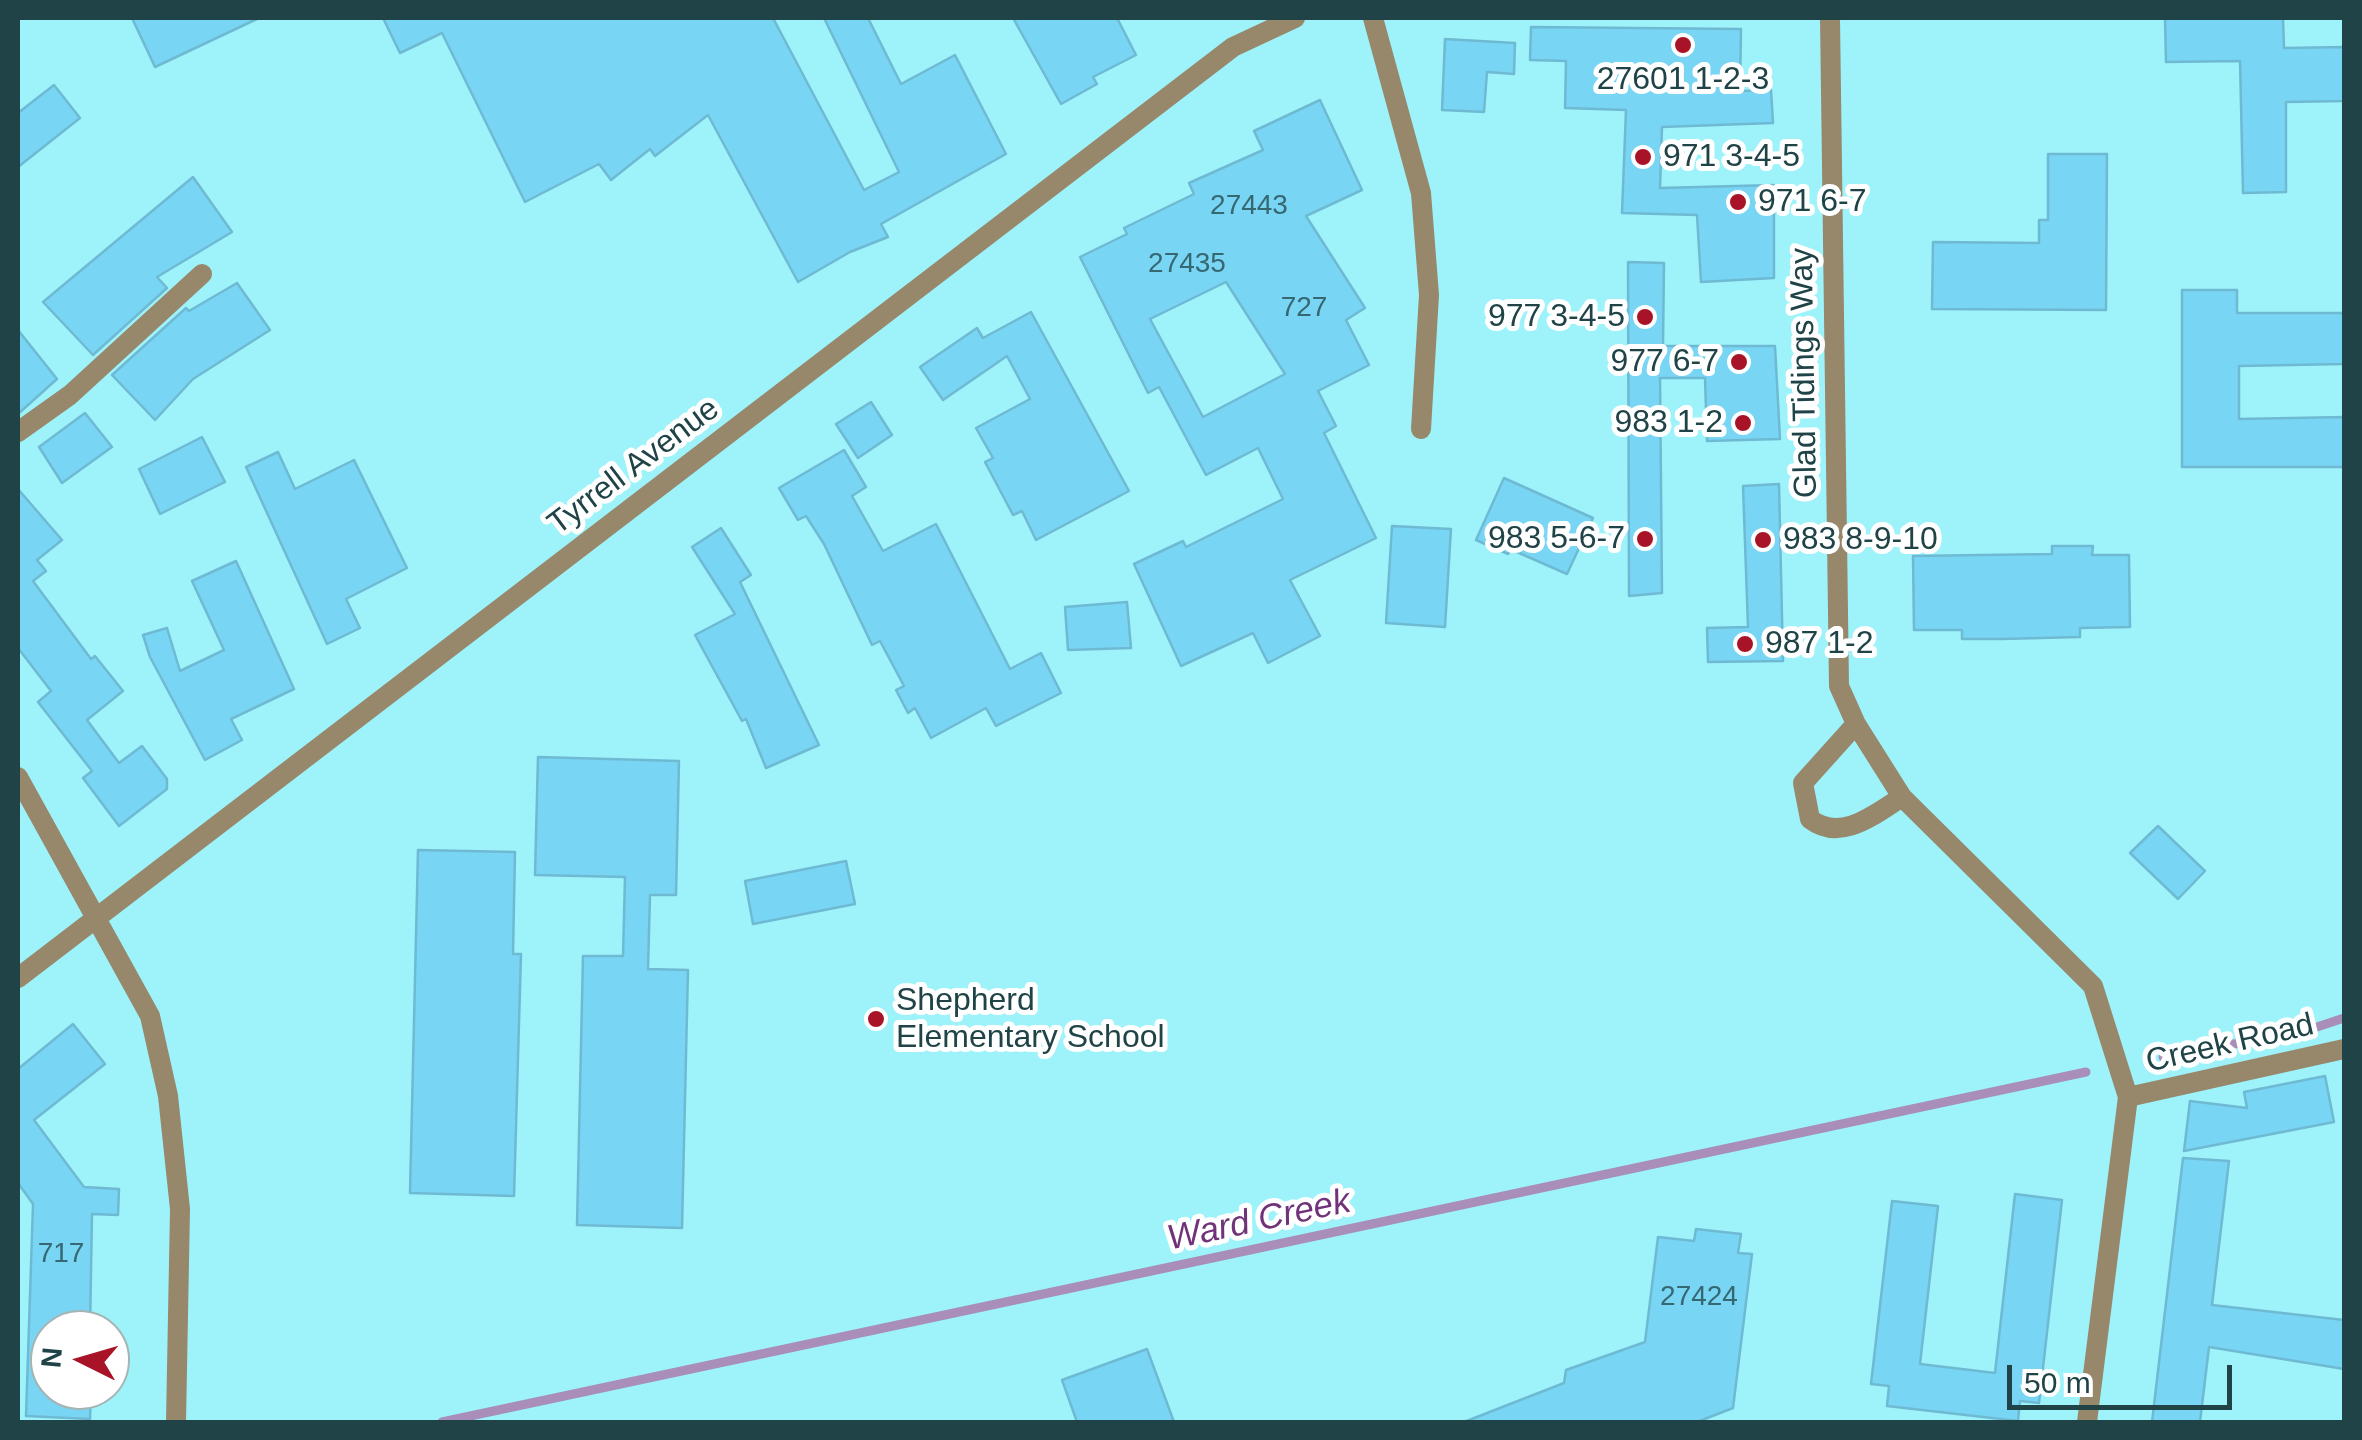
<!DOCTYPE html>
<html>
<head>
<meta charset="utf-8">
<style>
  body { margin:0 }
  #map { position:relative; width:2362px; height:1440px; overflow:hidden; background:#9ef3fa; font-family:Helvetica,sans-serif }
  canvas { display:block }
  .frame { position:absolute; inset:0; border:20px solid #1f4346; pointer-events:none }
  .north { position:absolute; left:30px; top:1310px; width:100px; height:100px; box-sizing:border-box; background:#fff; border:2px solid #a5b4b5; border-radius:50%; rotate:275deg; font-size:28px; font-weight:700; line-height:40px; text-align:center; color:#1f4346 }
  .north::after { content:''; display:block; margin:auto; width:35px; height:45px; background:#a91328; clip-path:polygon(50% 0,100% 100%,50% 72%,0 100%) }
  .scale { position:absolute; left:2007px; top:1365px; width:225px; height:45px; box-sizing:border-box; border:5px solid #1f4346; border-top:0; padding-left:12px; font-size:30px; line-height:35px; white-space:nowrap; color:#1f4346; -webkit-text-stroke:8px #fff; paint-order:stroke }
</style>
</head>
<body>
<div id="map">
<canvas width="2362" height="1440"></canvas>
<div class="frame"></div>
<div class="north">N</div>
<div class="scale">50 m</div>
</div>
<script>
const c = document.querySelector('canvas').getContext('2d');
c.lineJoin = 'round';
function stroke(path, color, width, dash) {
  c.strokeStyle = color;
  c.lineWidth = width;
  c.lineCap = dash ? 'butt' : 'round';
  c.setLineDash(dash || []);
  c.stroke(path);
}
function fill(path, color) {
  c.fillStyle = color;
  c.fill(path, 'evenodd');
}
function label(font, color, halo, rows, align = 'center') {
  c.font = font + ' Helvetica,sans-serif';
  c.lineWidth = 10;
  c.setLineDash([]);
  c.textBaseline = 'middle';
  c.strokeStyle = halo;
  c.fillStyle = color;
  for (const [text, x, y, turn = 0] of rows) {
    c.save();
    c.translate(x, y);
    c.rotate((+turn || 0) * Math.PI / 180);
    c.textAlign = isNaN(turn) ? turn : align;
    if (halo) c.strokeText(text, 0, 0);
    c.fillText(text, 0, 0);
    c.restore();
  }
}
const stream = new Path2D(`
  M 2163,1057 L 2305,1031 L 2344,1018
  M 442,1422 L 2086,1072`);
const building = new Path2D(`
  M 132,18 L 259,18 L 155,67 Z
  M 383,18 L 773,18 L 864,190 L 899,172 L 824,18 L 868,18 L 901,84 L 955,55 L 1006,154 L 881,224 L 888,237 L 850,252 L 798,282 L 708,115 L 655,156 L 650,149 L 611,180 L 599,164 L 525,202 L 442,33 L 400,53 Z
  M 1013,18 L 1117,18 L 1136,55 L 1093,77 L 1097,84 L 1061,104 Z
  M 2165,18 L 2283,18 L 2284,48 L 2344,47 L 2344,101 L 2286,102 L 2286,192 L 2243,193 L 2240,61 L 2166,62 Z
  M 1531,27 L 1741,29 L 1740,91 L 1771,90 L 1773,123 L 1662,127 L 1660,188 L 1774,185 L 1774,278 L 1701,282 L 1697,215 L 1622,213 L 1626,110 L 1565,108 L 1566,61 L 1530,60 Z
  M 1445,39 L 1515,43 L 1514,74 L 1487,72 L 1484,112 L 1442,110 Z
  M 54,85 L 80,118 L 18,167 L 18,113 Z
  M 1320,100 L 1362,190 L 1306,216 L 1365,308 L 1346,320 L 1369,365 L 1318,391 L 1336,426 L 1324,433 L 1376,538 L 1290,580 L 1320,636 L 1268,663 L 1253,633 L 1181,666 L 1134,564 L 1183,541 L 1186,547 L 1283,499 L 1258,448 L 1206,475 L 1159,387 L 1148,393 L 1080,257 L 1127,234 L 1124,228 L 1194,194 L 1189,183 L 1263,150 L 1254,131 ZM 1226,282 L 1285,374 L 1203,417 L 1150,319 Z
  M 2048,154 L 2107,154 L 2106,310 L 1932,309 L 1933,242 L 2039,243 L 2039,220 L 2048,220 Z
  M 193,177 L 232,232 L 157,277 L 167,288 L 93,355 L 43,302 Z
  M 1628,262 L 1664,263 L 1663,346 L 1775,346 L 1780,439 L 1707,441 L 1705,378 L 1660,378 L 1662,593 L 1629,596 Z
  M 237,283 L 270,330 L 193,379 L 155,420 L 112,375 L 186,308 L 189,311 Z
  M 2182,290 L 2237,290 L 2237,313 L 2344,313 L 2344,364 L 2239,366 L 2239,419 L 2344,417 L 2344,467 L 2182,467 Z
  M 1031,312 L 1129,491 L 1036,540 L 1022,511 L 1013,515 L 985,462 L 993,458 L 976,428 L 1030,399 L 1007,356 L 943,400 L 920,367 L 977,328 L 983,338 Z
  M 18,330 L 57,379 L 18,414 Z
  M 871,402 L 892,435 L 858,458 L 836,424 Z
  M 85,413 L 112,447 L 62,483 L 39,447 Z
  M 202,437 L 225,482 L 160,514 L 139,469 Z
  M 844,450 L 866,487 L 852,496 L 883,551 L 936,524 L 1010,669 L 1041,653 L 1061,693 L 996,726 L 986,708 L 931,738 L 915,708 L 908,713 L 896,690 L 904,686 L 880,641 L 872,645 L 824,544 L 806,516 L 798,520 L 779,488 Z
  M 278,452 L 295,489 L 354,460 L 407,568 L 346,599 L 360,628 L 327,644 L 246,467 Z
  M 1504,478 L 1593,518 L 1567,574 L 1510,549 L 1508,554 L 1476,540 Z
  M 1779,484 L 1783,661 L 1708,662 L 1707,628 L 1748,627 L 1743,486 Z
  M 18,489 L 62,540 L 37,560 L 46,571 L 33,581 L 91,659 L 95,656 L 123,691 L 87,720 L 119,763 L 142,746 L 167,779 L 167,789 L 119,826 L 83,778 L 92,771 L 38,702 L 51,691 L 18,648 Z
  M 1392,526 L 1451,529 L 1445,627 L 1386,623 Z
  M 721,528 L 751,575 L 740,582 L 819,745 L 766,768 L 746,719 L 742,721 L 695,635 L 735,614 L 692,547 Z
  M 2052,546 L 2093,546 L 2092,555 L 2129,555 L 2130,627 L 2080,628 L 2080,637 L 2002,639 L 1962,639 L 1962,630 L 1914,630 L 1913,556 L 2052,554 Z
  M 236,561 L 294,689 L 231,719 L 242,740 L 205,760 L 150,657 L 143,635 L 167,628 L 180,671 L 224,650 L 192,581 Z
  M 1127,602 L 1131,648 L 1068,650 L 1065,607 Z
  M 538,757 L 679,761 L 676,895 L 650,895 L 648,969 L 688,970 L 682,1228 L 577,1225 L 583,956 L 623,956 L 625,877 L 535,875 Z
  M 2158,826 L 2205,871 L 2178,899 L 2130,853 Z
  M 418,850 L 515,852 L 513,954 L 521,954 L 514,1196 L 410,1193 Z
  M 846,861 L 855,904 L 753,924 L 745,881 Z
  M 73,1024 L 105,1064 L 34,1120 L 84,1187 L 119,1189 L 118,1215 L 92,1214 L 90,1330 L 50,1330 L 50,1390 L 91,1390 L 90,1419 L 26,1416 L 33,1204 L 18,1183 L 18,1069 Z
  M 2325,1076 L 2334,1122 L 2184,1151 L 2190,1101 L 2247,1108 L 2244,1092 Z
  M 2183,1158 L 2229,1161 L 2212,1305 L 2344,1320 L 2344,1369 L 2209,1347 L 2200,1422 L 2152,1422 Z
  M 2015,1194 L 2062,1200 L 2039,1403 L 2020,1401 L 2018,1421 L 1887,1406 L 1889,1386 L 1871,1384 L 1892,1201 L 1938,1206 L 1920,1364 L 1995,1373 Z
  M 1696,1229 L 1741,1234 L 1738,1253 L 1752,1254 L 1733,1408 L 1697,1422 L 1464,1422 L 1564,1383 L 1566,1370 L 1645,1342 L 1658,1237 L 1694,1241 Z
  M 1147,1349 L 1174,1422 L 1077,1422 L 1062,1380 Z`);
const minor = new Path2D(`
  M 1373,18 L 1421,193 L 1429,295 L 1421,429
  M 1830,18 L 1839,686 L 1856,724 L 1902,797 L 2093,986 L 2128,1097 L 2087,1422
  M 18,432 L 70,395 L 202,274
  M 1856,724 L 1803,783 L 1810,819 C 1841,843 1875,814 1902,797
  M 18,777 L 150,1016 L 168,1096 L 180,1209 L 176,1422
  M 18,978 L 1233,47 L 1295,18
  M 2128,1097 L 2344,1049`);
const markers = [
  [1683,45,10,"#a91328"],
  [1643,157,10,"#a91328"],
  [1738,202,10,"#a91328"],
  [1645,317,10,"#a91328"],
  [1739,362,10,"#a91328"],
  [1743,423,10,"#a91328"],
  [1645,539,10,"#a91328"],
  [1763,540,10,"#a91328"],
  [1745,644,10,"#a91328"],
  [876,1019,10,"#a91328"]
];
const numberNames = [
  ["27443",1249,206],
  ["27435",1187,264],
  ["727",1304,308],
  ["717",61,1254],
  ["27424",1699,1297]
];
const poiNames = [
  ["27601 1-2-3",1683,80,"center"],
  ["971 3-4-5",1663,157],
  ["971 6-7",1758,202],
  ["977 3-4-5",1625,317,"right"],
  ["977 6-7",1719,362,"right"],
  ["983 1-2",1723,423,"right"],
  ["983 5-6-7",1625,539,"right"],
  ["983 8-9-10",1783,540],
  ["987 1-2",1765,644],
  ["Shepherd",896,1001],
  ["Elementary School",896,1038]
];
const streetNames = [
  ["Glad Tidings Way",1805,373,-91],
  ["Tyrrell Avenue",634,467,-37],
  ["Creek Road",2230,1044,-13]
];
const waterNames = [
  ["Ward Creek",1259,1221,-12]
];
stroke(stream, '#a88eb8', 9);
fill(building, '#79d5f4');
stroke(building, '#6fbad3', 2.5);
stroke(minor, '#97876b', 20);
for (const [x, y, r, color] of markers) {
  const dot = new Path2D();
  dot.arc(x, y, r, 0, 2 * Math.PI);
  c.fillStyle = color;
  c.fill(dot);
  stroke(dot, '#fff', 4);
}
label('28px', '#366872', null, numberNames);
label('32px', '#1f4346', '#fff', poiNames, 'left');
label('32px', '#1f4346', '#fff', streetNames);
label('italic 35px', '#703379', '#fff', waterNames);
</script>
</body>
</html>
